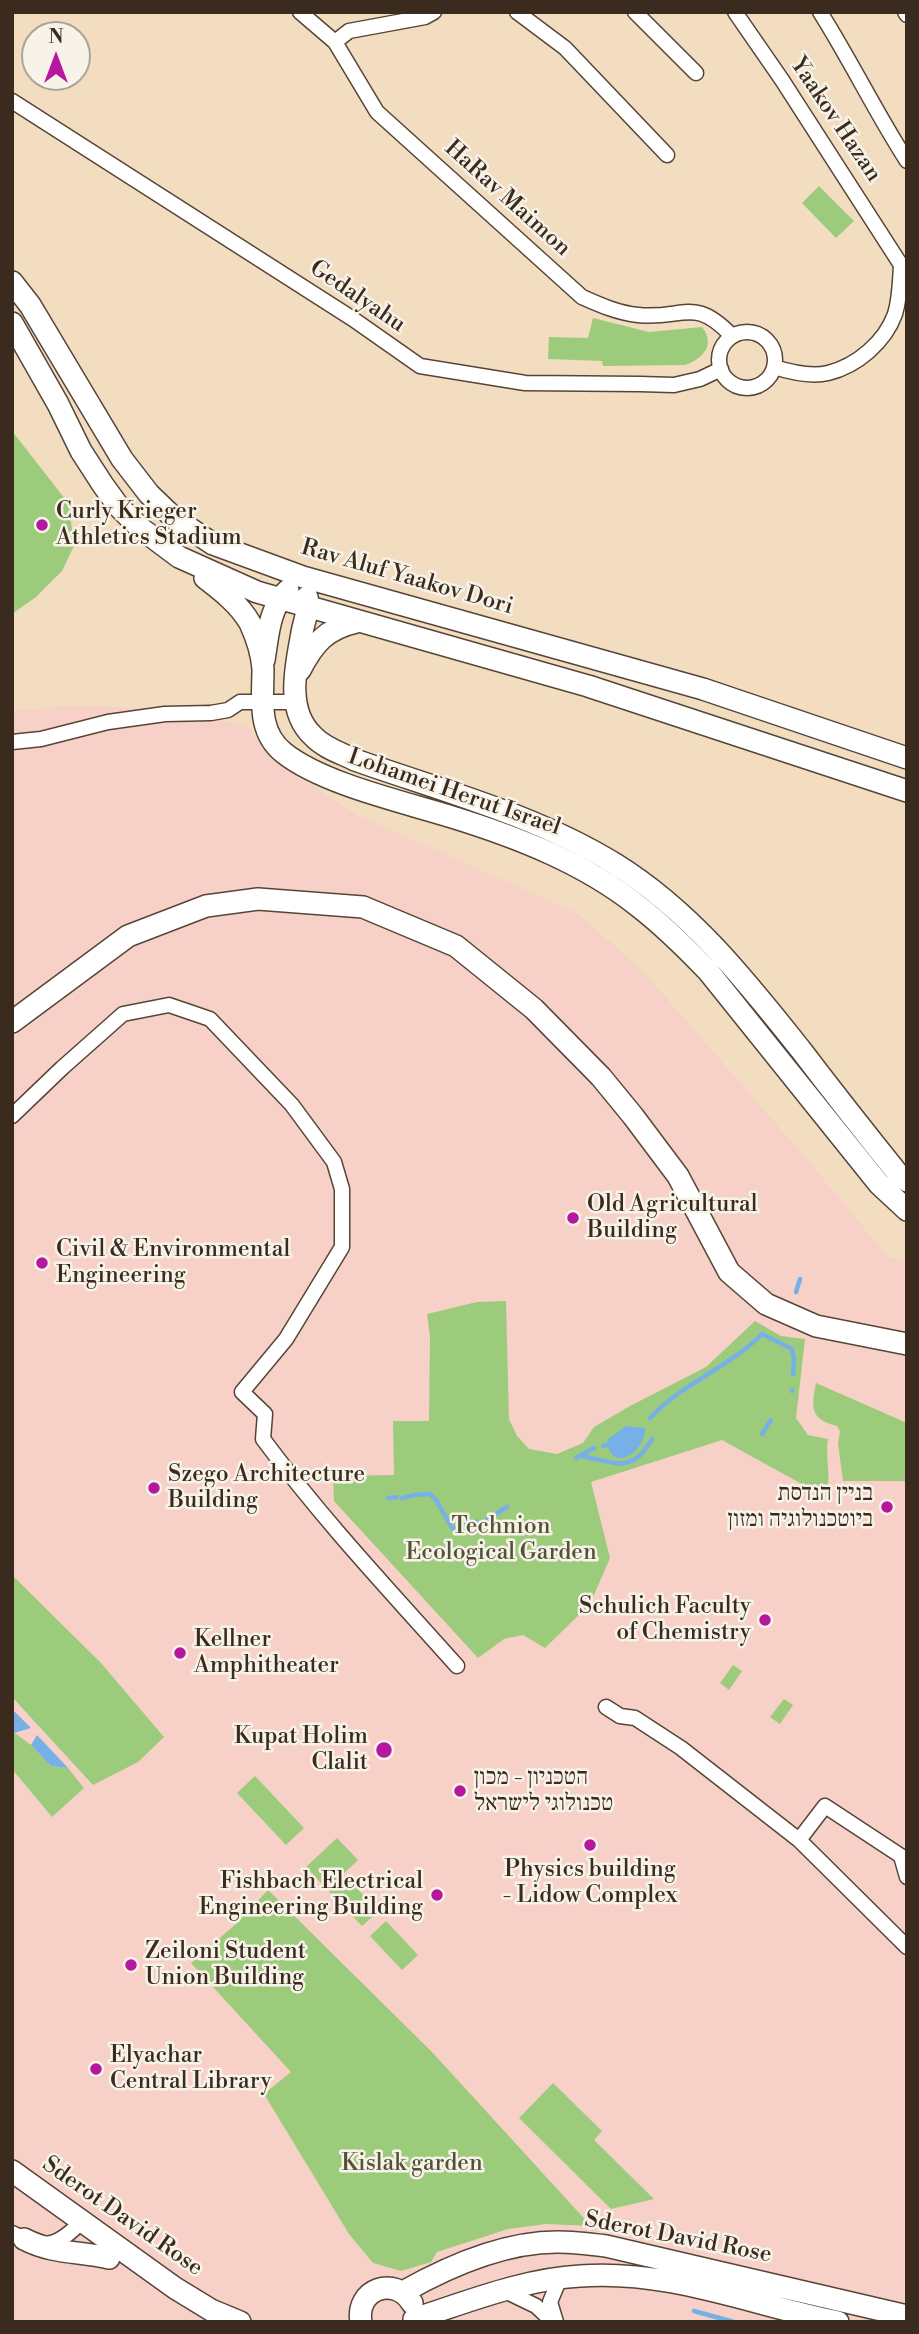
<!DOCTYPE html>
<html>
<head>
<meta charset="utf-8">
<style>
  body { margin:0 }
  #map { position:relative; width:919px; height:2334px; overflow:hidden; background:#f2ddc0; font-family:"Libre Bodoni",serif }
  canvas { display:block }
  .frame { position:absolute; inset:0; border:14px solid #3b2a1e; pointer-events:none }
  .north { position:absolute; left:21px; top:21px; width:70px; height:70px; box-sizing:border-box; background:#f7f3e8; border:2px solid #aca397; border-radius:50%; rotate:0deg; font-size:19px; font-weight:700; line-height:28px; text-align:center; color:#3b2a1e }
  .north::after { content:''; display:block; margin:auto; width:24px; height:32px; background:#b5179e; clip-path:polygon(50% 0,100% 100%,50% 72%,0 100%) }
</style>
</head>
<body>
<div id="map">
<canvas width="919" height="2334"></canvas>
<div class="frame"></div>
<div class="north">N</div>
</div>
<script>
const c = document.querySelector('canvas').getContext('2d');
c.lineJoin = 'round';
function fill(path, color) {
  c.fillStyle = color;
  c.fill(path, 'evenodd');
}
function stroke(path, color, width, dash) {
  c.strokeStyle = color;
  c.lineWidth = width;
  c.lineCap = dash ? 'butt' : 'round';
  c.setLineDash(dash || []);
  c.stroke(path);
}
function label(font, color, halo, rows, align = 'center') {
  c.font = font + ' "Libre Bodoni","Frank Ruhl Libre",serif';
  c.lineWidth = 5;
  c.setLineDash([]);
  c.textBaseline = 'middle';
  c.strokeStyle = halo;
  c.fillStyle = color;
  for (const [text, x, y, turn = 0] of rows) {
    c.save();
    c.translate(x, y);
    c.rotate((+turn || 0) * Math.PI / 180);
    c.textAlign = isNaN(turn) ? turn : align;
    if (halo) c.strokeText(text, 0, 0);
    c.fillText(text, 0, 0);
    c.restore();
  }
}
const built = new Path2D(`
  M 62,706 L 164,708 L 248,726 L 273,760 L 359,816 L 577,913 L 641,969 L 805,1157 L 888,1257 L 907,1261 L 907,2322 L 12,2322 L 12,709 L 30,710 Z`);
const green = new Path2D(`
  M 819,186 L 854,221 L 836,238 L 802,203 Z
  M 593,318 L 649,332 L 702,327 C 716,345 703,359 685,365 L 603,366 L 602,361 L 548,359 L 549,337 L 588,338 Z
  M 12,431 L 69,504 L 74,546 L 62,571 L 36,597 L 12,614 Z
  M 506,1301 L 509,1419 L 517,1436 L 529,1449 L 557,1454 L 583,1443 L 594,1427 L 630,1406 L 706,1367 L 755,1321 L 781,1336 L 805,1339 L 796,1418 L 808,1435 L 828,1439 C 825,1457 831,1473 827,1491 L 809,1488 L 722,1440 L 591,1482 L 610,1558 L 590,1604 L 545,1648 L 523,1635 L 504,1639 L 478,1658 L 334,1501 L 333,1476 L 394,1475 L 393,1421 L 429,1421 L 430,1337 L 427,1314 L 477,1302 Z
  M 816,1383 L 907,1423 L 907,1481 L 843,1481 L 838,1444 L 840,1431 L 837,1426 C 810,1419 811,1408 816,1383 Z
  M 14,1577 L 101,1663 L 164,1737 L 138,1762 L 93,1785 L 12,1697 L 12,1579 Z
  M 733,1665 L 742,1671 L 729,1690 L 720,1683 Z
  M 784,1699 L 793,1705 L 780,1724 L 770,1717 Z
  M 12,1731 L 31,1745 L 51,1766 L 68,1768 L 84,1788 L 52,1817 L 12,1769 Z
  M 255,1776 L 304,1828 L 286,1845 L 237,1793 Z
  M 337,1838 L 358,1860 L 343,1874 L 379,1911 L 362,1926 L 306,1867 Z
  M 268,1890 L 432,2052 L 591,2226 L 546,2224 L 508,2229 L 437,2252 L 431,2262 L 401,2271 L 373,2263 L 349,2234 L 264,2094 L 291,2072 L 191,1963 L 236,1924 Z
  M 386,1921 L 418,1955 L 402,1970 L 370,1936 Z
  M 553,2083 L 602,2131 L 594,2140 L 654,2199 L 611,2209 L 519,2118 Z`);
const water = new Path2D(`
  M 626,1426 L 645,1428 C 646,1452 610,1475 607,1440 Z
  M 470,1519 L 478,1520 L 479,1529 L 472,1533 L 462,1533 L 462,1523 Z
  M 12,1709 L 31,1728 L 14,1733 Z
  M 37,1735 L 68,1768 L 51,1766 L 31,1745 Z`);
const stream = new Path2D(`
  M 796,1292 L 800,1279
  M 792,1391 L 792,1390
  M 650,1418 C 683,1383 728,1368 762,1334 L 792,1349 L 794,1359 L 793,1374
  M 762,1434 L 771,1420
  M 603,1446 L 608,1445
  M 579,1456 C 614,1460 630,1477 652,1439
  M 576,1458 L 594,1448
  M 414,1495 L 430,1494 L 436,1500 L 452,1528 L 461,1529
  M 388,1498 L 397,1497
  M 402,1498 L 411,1496
  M 480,1524 L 507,1507
  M 694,2311 L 734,2322`);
const street = new Path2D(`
  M 300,12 L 335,42 L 377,112 L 582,297 C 600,305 618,313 638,315 C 683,320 693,295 732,336
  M 517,12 L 565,48 L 667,155
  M 635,12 L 696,73
  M 735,12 L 782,80 L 901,265 C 900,281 900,298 895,314 C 885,342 857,366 828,373 C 811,377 790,372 774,367
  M 820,12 C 851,61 876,113 907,161
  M 905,12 L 907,15
  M 335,42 L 349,31 L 425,17 L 434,12
  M 12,101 L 353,319 L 420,366 L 525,383 L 640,384 L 674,385 L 700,379 L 721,369
  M719 360a28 28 0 1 1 56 0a28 28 0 1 1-56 0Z
  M 12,742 L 41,739 L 108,722 L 165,714 L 211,713 L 228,710 L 240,702 L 295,702
  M 12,1116 L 62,1068 L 123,1014 L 169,1005 L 210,1019 L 292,1105 L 334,1162 L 342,1189 L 342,1247 L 286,1339 L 242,1392 L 265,1414 L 263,1439 C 323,1520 390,1591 457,1666
  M 606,1707 L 620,1716 L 635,1718 L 681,1748 L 799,1840 L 907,1947
  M 799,1840 L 825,1806 L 901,1856 L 907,1877
  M 12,2233 C 45,2251 58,2246 82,2221
  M 505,2291 L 536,2306 L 553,2322
  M 556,2322 L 550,2302 L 560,2278`);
const secondary = new Path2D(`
  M 12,282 L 30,305 L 122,459 L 149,494 L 174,518 L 213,544 L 303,577 L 703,689 L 907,758
  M 12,323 L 58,404 L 81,451 L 103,485 L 119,507 L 139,527 L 179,557 L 257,592 L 588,686 L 907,791
  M 205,578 C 222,591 239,604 250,623 C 256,636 262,655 263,669 C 263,699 257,732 284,753 C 323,784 404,802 452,817 C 517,837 584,863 638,906 C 664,926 686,948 708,971 L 879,1184 L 907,1210
  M 307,597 C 310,611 304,619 302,633 C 296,666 285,710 313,736 C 324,748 341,753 355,760 C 443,791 535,815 615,864 C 691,911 746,981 801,1050 C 833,1092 866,1134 899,1175 L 907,1181
  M 264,660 C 268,636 269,607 288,590
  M 300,670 C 314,643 326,629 356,622
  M 12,1022 L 128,936 L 206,906 L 258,899 L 363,907 L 456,946 L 534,1009 L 601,1077 L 633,1116 L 678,1176 L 729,1272 L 766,1304 L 816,1326 L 907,1344
  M 12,2171 L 175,2288 L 211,2310 L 240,2322
  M 24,2239 C 53,2254 78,2251 109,2258
  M 403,2292 C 449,2266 504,2242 557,2242 C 574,2242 590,2244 606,2246 L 907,2316
  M 414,2319 C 467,2302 524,2279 580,2276 C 668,2269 753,2305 838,2322
  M 361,2322 C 355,2289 395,2275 412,2303`);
const markers = [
  [42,525,7,"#b5179e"],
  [573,1218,7,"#b5179e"],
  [42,1263,7,"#b5179e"],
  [154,1488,7,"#b5179e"],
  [887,1507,7,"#b5179e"],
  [765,1620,7,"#b5179e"],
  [180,1653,7,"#b5179e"],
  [384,1750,9,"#b5179e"],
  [460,1791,7,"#b5179e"],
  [590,1845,7,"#b5179e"],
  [437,1895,7,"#b5179e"],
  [131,1965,7,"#b5179e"],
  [96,2069,7,"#b5179e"]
];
const streetNames = [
  ["Yaakov Hazan",835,120,56],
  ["HaRav Maimon",507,199,42],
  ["Gedalyahu",357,297,34],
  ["Rav Aluf Yaakov Dori",407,578,16],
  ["Lohamei Herut Israel",454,793,19],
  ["Sderot David Rose",122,2217,35],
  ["Sderot David Rose",678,2238,11]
];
const poiNames = [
  ["Curly Krieger",56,512],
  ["Athletics Stadium",56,538],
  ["Old Agricultural",587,1205],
  ["Building",587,1231],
  ["Civil & Environmental",56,1250],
  ["Engineering",56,1276],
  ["Szego Architecture",168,1475],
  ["Building",168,1501],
  ["בניין הנדסת",873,1494,"right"],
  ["ביוטכנולוגיה ומזון",873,1520,"right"],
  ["Schulich Faculty",751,1607,"right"],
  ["of Chemistry",751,1633,"right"],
  ["Kellner",194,1640],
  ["Amphitheater",194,1666],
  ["Kupat Holim",368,1737,"right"],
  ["Clalit",368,1763,"right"],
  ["הטכניון - מכון",474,1778],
  ["טכנולוגי לישראל",474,1804],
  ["Physics building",590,1870,"center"],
  ["- Lidow Complex",590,1896,"center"],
  ["Fishbach Electrical",423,1882,"right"],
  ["Engineering Building",423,1908,"right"],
  ["Zeiloni Student",145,1952],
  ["Union Building",145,1978],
  ["Elyachar",110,2056],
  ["Central Library",110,2082]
];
const parkNames = [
  ["Technion",501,1527],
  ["Ecological Garden",501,1553],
  ["Kislak garden",412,2164]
];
fill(built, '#f7d1c7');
fill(green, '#9ccc7b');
fill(water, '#76b0e7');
stroke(stream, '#76b0e7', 4.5);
stroke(street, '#564536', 17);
stroke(secondary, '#564536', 24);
stroke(street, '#fff', 14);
stroke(secondary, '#fff', 21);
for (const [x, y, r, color] of markers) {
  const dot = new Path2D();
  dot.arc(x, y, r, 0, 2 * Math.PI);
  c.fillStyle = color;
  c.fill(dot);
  stroke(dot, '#f7f3e8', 2.5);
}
label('23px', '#3b2a1e', '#f7f3e8', streetNames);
label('23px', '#3b2a1e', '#f7f3e8', poiNames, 'left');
label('23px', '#535235', '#f7f3e8', parkNames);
</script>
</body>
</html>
